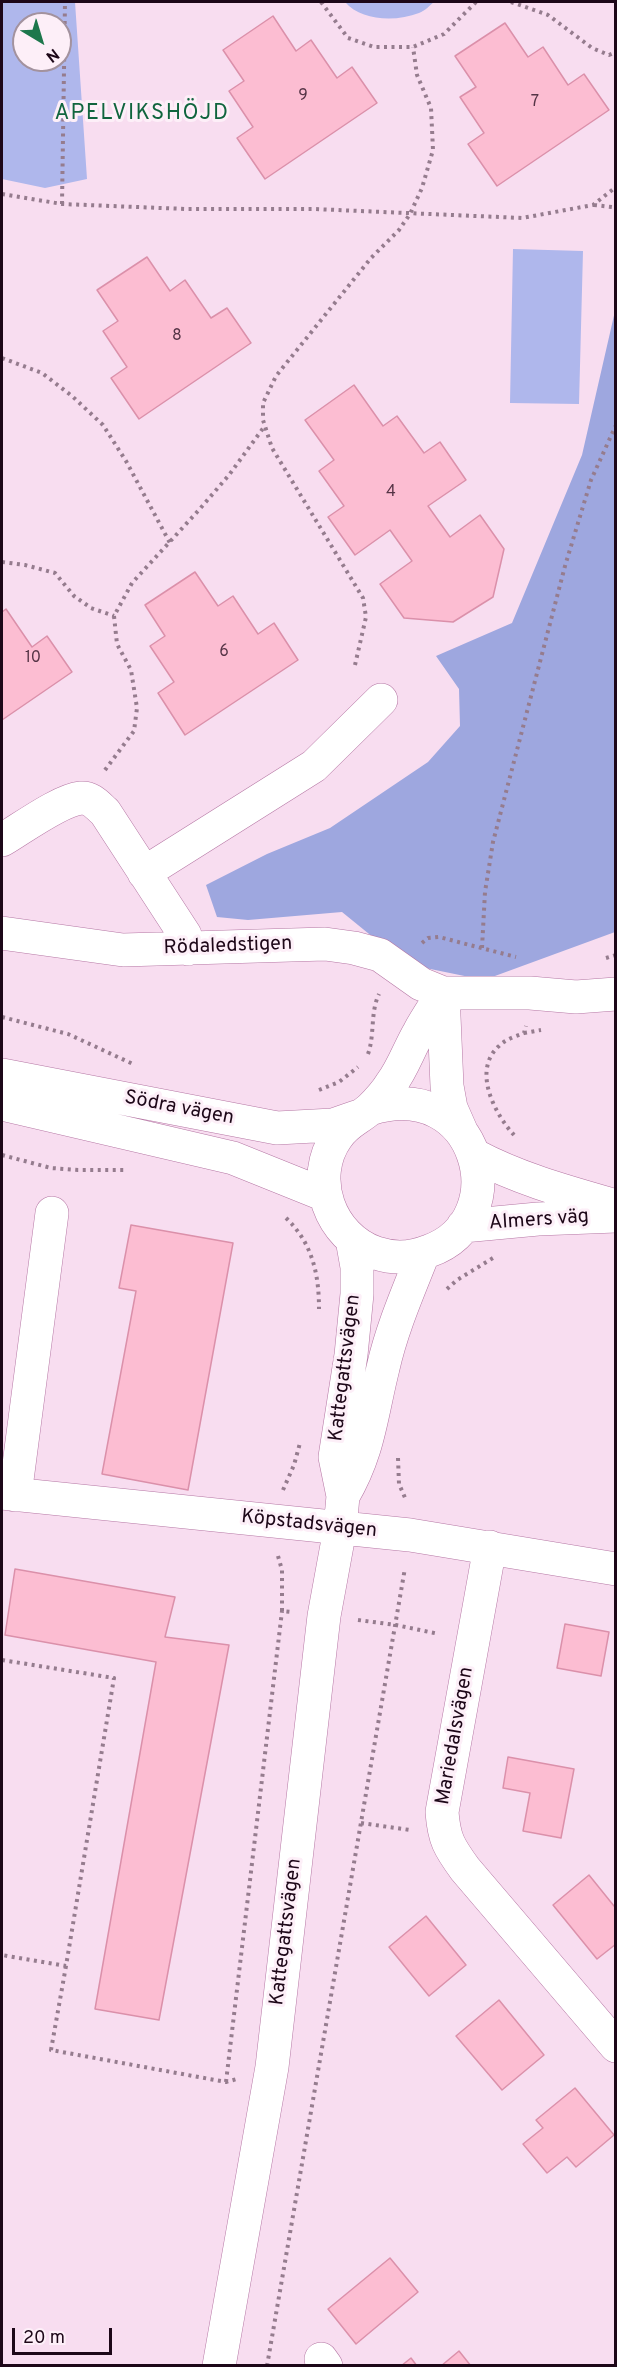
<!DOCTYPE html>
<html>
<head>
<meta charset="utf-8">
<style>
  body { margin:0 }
  #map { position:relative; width:617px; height:2367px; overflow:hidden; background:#f8ddf0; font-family:Overpass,sans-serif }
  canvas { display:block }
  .frame { position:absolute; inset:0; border:3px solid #1d0718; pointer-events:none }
  .north { position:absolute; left:12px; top:12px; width:60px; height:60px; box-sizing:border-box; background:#fdeff8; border:2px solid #a3929e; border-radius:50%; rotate:142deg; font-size:16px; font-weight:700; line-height:24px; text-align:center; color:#1d0718 }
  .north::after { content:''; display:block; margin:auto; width:21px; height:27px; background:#1d774c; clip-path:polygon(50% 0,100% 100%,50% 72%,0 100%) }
  .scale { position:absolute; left:12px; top:2328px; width:100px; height:27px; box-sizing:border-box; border:3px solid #1d0718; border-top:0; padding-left:8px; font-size:18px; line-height:21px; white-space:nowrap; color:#1d0718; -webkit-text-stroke:4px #fdeff8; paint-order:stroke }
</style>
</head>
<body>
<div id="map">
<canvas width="617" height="2367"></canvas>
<div class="frame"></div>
<div class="north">N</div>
<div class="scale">20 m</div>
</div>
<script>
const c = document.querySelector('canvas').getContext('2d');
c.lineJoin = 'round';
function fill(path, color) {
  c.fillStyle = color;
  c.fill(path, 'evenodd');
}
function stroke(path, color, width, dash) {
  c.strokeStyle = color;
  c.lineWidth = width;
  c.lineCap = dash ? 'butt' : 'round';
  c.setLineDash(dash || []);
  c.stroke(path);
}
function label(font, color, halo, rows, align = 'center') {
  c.font = font + ' Overpass,sans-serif';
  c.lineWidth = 6;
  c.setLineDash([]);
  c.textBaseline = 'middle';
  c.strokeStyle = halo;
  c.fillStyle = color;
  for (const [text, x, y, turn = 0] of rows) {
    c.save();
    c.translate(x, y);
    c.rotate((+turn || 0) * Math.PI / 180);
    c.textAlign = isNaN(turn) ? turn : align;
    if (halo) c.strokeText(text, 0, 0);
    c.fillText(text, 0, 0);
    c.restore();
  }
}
const green = new Path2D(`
  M 2,2 L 75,2 L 87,179 L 45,188 L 2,179 ZM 24,24 L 60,24 L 60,60 L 24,60 Z
  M 345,2 L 434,2 C 430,5 425,11 419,13 C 396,22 361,21 345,2 Z
  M 513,249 L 583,251 L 579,404 L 510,403 Z`);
const forest = new Path2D(`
  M 615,311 L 615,932 L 484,980 L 406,964 L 342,912 L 248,920 L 217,917 L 206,885 L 267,854 L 330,828 L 428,762 L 460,726 L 459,689 L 436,656 L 512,623 L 582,455 Z`);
const building = new Path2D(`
  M 273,16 L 296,51 L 311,40 L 337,78 L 352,67 L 377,103 L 265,179 L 237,138 L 253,127 L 229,91 L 244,81 L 223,50 Z
  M 505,23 L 528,57 L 543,47 L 568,85 L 584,74 L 609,110 L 497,186 L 468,144 L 484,133 L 460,97 L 476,87 L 455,56 Z
  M 147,257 L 170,291 L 185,280 L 211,318 L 227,308 L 251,343 L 139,419 L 111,378 L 127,367 L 103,331 L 118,321 L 97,290 Z
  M 354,385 L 383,426 L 397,416 L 424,453 L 440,442 L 466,480 L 428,506 L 450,537 L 480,515 L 504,549 L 493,597 L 453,622 L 404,618 L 380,584 L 412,561 L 390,530 L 355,555 L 328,517 L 344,506 L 319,471 L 334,460 L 305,420 Z
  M 195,572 L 218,606 L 233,596 L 258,634 L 274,623 L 298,660 L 185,735 L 158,693 L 174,682 L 150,646 L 165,636 L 145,605 Z
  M 6,609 L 32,647 L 47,636 L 72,672 L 2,720 L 2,612 Z
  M 131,1225 L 233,1243 L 188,1490 L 102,1474 L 136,1291 L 119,1288 Z
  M 15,1569 L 175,1597 L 165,1637 L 229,1645 L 159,2020 L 95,2009 L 156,1662 L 5,1635 Z
  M 565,1624 L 609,1632 L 601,1676 L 557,1668 Z
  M 508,1757 L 574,1769 L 561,1838 L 523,1831 L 530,1793 L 503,1788 Z
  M 589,1875 L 614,1906 L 616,1905 L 616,1944 L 597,1959 L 553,1905 Z
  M 426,1916 L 466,1965 L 429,1996 L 389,1947 Z
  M 499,2000 L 544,2055 L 502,2090 L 456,2036 Z
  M 575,2088 L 614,2135 L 576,2167 L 567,2157 L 547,2173 L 523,2144 L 543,2128 L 536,2120 Z
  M 390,2258 L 418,2292 L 356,2344 L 328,2309 Z
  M 459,2351 L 471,2366 L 441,2366 Z
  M 411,2358 L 417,2366 L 401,2366 Z`);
const path = new Path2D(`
  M 321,2 L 348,38 L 374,47 L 413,47 L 444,34 L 476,2
  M 511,2 L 548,15 L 592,48 L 609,55 L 616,52
  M 2,194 L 62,204 L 186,209 L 314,209 L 522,218 L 593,205 L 616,187
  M 62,204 L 65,2
  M 594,205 L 612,207 L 616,210
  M 2,358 L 42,373 L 72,396 L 103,425 L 126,461 L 170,543
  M 2,562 L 25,565 L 55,573 L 74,596 L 91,608 L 114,616
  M 355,665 L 366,617 L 363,598 L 272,448 L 263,420 L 263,403 L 276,376 L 371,258 L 399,230 L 410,214 L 422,188 L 433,150 L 431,108 L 417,75 L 413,47
  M 105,770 L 134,731 L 137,708 L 131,670 L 117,644 L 114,616 L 132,583 L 198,511 L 229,475 L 264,427
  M 422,943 L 428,938 L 439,937 L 516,957
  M 482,948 L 485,892 L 493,842 L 565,566 L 591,480 L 616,425
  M 606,958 L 616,955
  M 2,1017 L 68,1034 L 133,1064
  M 524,1033 L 541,1030
  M 368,1054 C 375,1034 370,1013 379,994
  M 319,1090 L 339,1082 L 358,1067
  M 514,1135 C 494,1113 472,1070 499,1046 C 506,1039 516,1036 524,1033 L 526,1026
  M 2,1155 L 51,1168 L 78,1170 L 125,1170
  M 286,1218 C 312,1243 319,1273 319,1309
  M 447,1289 L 457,1280 L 493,1258
  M 398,1458 L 399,1484 L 406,1500
  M 283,1490 L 294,1465 L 300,1443
  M 278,1556 L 282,1570 L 282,1611 L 291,1612
  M 358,1620 L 396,1625 L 439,1634
  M 2,1660 L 114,1678 L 66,1966 L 2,1955
  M 361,1823 L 410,1830
  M 66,1966 L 51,2050 L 226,2082 L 237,2079
  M 226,2082 L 282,1611
  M 267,2366 L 405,1568`);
const minor = new Path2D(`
  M 2,840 C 21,829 60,800 81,798 C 91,797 98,806 105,812 L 185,935 L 188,949
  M 144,873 L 314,766 L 381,700
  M 2,933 L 123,950 L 325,944 L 354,948 L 380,955 L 421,984 L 443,993 L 530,993 L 576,997 L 616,994
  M 443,993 L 447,1086 L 451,1108 L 462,1133
  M 2,1075 L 277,1128 L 333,1125 L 356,1117
  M 2,1104 L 233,1158 L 325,1195
  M 370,1109 C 479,1074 517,1220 429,1251 C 412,1258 394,1259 376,1253 C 330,1237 308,1178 337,1137 C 347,1122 359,1119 371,1108 C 378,1101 386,1092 391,1084 C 403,1068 409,1049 419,1032 C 426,1019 435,1006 443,993
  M 474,1155 C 519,1179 567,1192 616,1206
  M 463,1226 L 538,1219 L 616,1216
  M 2,1493 L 410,1535 L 616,1569
  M 15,1495 L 52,1213
  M 343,1496 C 369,1452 371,1416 383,1368 C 392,1328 408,1292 423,1254
  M 490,1547 L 442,1812 C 444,1839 449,1847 465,1869 L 616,2046
  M 321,2359 L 326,2366
  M 219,2366 L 272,2067 L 324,1616 L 340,1529 L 343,1496 L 335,1457 L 351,1355 L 357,1294 L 357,1267 L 352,1239`);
const numberNames = [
  ["9",303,97],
  ["7",535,103],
  ["8",177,337],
  ["4",391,493],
  ["6",224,653],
  ["10",33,659]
];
const streetNames = [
  ["Rödaledstigen",228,947,-2],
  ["Södra vägen",179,1109,11],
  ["Almers väg",539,1221,-4],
  ["Kattegattsvägen",346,1368,-83],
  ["Köpstadsvägen",309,1525,6],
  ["Mariedalsvägen",456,1736,-80],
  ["Kattegattsvägen",287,1932,-83]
];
const quarterNames = [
  ["APELVIKSHÖJD",142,115]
];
fill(green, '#afb7ec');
fill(forest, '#9ea7df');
fill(building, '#fcbdd2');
stroke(building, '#db90aa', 1.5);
stroke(minor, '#b577a4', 34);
stroke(path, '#957c8e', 4, [3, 4.5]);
stroke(minor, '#fff', 33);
label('16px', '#553446', null, numberNames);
label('20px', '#1d0718', '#fdeff8', streetNames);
c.letterSpacing = '1.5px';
label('22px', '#10653e', '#fdeff8', quarterNames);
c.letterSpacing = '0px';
</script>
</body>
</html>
